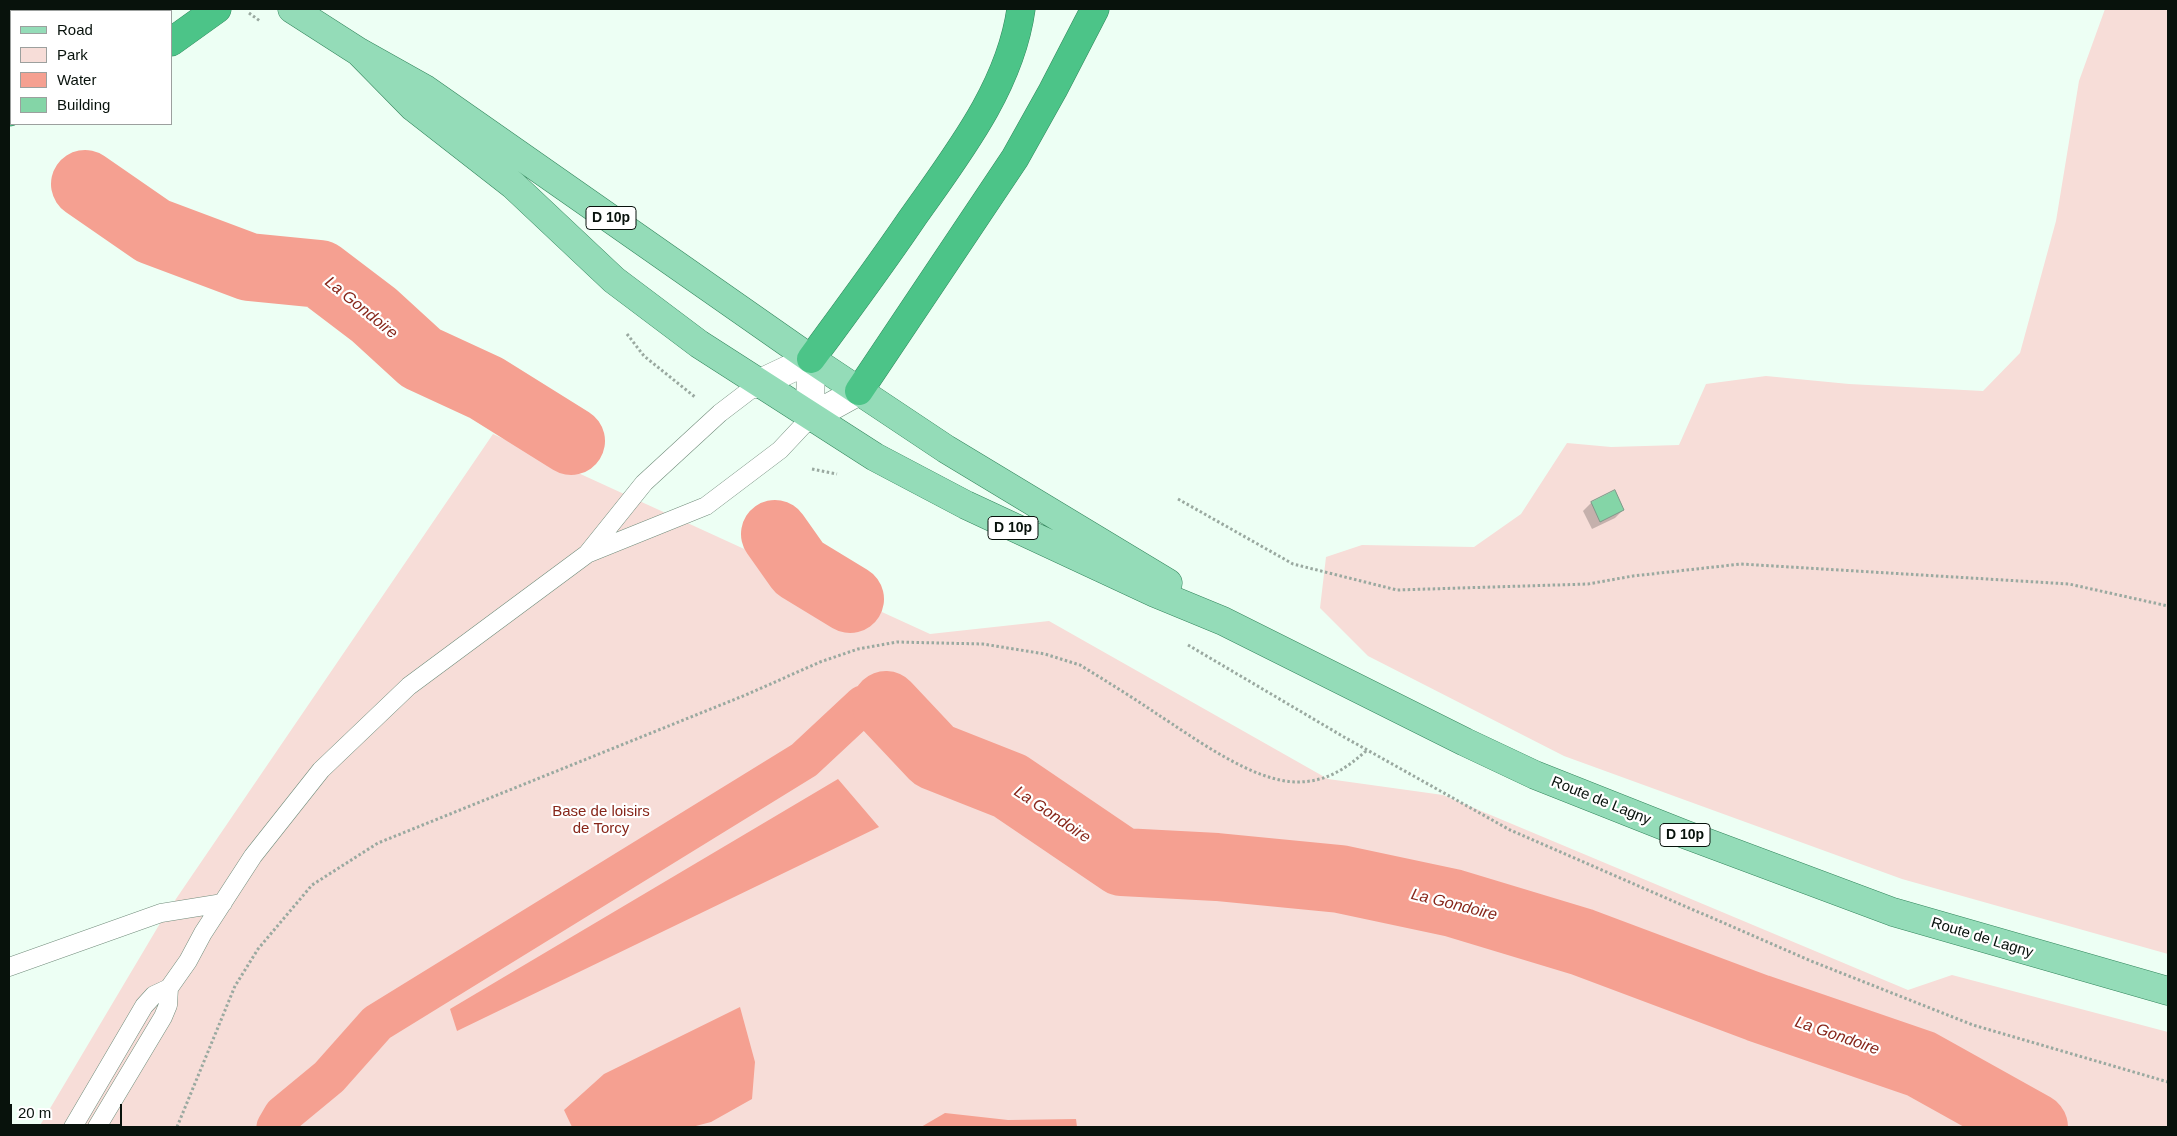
<!DOCTYPE html>
<html>
<head>
<meta charset="utf-8">
<style>
  body { margin:0 }
  #map { position:relative; width:2177px; height:1136px; overflow:hidden; background:#edfff4; font-family:Arial,sans-serif }
  canvas { display:block }
  .frame { position:absolute; inset:0; border:10px solid #08120c; pointer-events:none }
  .legend { position:absolute; left:10px; top:10px; width:162px; height:115px; box-sizing:border-box; background:#fff; border:1px solid #9ca09e; margin:0; padding:6px 9px; list-style:none; font-size:15px; color:#08120c }
  .legend li { display:flex; align-items:center; gap:10px; height:25px }
  .legend b { width:25px; border:1px solid #9ca09e }
  .scale { position:absolute; left:10px; top:1104px; width:112px; height:22px; box-sizing:border-box; border:2px solid #08120c; border-top:0; padding-left:6px; font-size:15px; line-height:18px; white-space:nowrap; color:#08120c; -webkit-text-stroke:4px #fff; paint-order:stroke }
</style>
</head>
<body>
<div id="map">
<canvas width="2177" height="1136"></canvas>
<div class="frame"></div>
<ul class="legend">
<li><b style="height:6px;background:#94dcb8"></b>Road</li>
<li><b style="height:14px;background:#f7ddd8"></b>Park</li>
<li><b style="height:14px;background:#f5a091"></b>Water</li>
<li><b style="height:14px;background:#84d5a7"></b>Building</li>
</ul>
<div class="scale">20 m</div>
</div>
<script>
const c = document.querySelector('canvas').getContext('2d');
c.lineJoin = 'round';
function fill(path, color) {
  c.fillStyle = color;
  c.fill(path, 'evenodd');
}
function stroke(path, color, width, dash) {
  c.strokeStyle = color;
  c.lineWidth = width;
  c.lineCap = dash ? 'butt' : 'round';
  c.setLineDash(dash || []);
  c.stroke(path);
}
function label(font, color, halo, rows, align = 'center') {
  c.font = font + ' Arial,sans-serif';
  c.lineWidth = 4.5;
  c.setLineDash([]);
  c.textBaseline = 'middle';
  c.strokeStyle = halo;
  c.fillStyle = color;
  for (const [text, x, y, turn = 0] of rows) {
    c.save();
    c.translate(x, y);
    c.rotate((+turn || 0) * Math.PI / 180);
    c.textAlign = isNaN(turn) ? turn : align;
    if (halo) c.strokeText(text, 0, 0);
    c.fillText(text, 0, 0);
    c.restore();
  }
}
const green = new Path2D(`
  M 2105,9 L 2168,9 L 2168,954 L 1902,879 L 1564,756 L 1368,656 L 1320,608 L 1326,557 L 1362,545 L 1474,547 L 1521,514 L 1567,443 L 1611,447 L 1679,445 L 1706,384 L 1766,376 L 1849,384 L 1983,391 L 2020,353 L 2056,221 L 2079,81 Z
  M 493,434 L 930,634 L 1049,621 L 1328,779 L 1443,795 L 1908,990 L 1952,975 L 2168,1032 L 2168,1127 L 39,1127 L 165,915 Z`);
const water = new Path2D(`
  M 838,779 L 879,827 L 457,1031 L 450,1009 Z
  M 740,1007 L 755,1062 L 752,1099 L 711,1122 L 692,1127 L 572,1127 L 564,1110 L 604,1074 Z
  M 945,1113 L 1008,1120 L 1076,1119 L 1077,1127 L 921,1127 Z`);
const shadow = new Path2D(`
  M 1614,492 L 1623,510 L 1615,518 L 1592,529 L 1583,511 L 1591,503 Z`);
const canal = new Path2D(`
  M 276,1127 L 283,1115 L 329,1077 L 377,1023 L 804,760 L 863,705 L 886,705`);
const river = new Path2D(`
  M 85,184 L 153,231 L 249,267 L 320,274 L 374,315 L 421,358 L 486,388 L 571,441
  M 775,534 L 799,568 L 850,599
  M 886,705 L 934,756 L 1010,786 L 1122,862 L 1217,867 L 1340,879 L 1453,903 L 1582,942 L 1758,1008 L 1921,1064 L 2034,1127`);
const building = new Path2D(`
  M 1615,490 L 1624,510 L 1600,522 L 1591,502 Z`);
const path = new Path2D(`
  M 249,13 L 260,21
  M 627,334 L 644,356 L 695,397
  M 812,469 L 837,474
  M 1178,499 L 1293,564 L 1397,590 L 1588,584 L 1633,576 L 1741,564 L 2069,584 L 2168,606
  M 1188,645 L 1344,737 L 1510,830 L 1811,961 L 1973,1025 L 2168,1082
  M 177,1127 L 235,986 L 258,949 L 312,885 L 378,843 L 748,694 L 820,662 L 858,649 L 897,642 L 983,644 L 1045,654 L 1080,665 C 1106,681 1132,697 1157,714 C 1193,737 1253,782 1297,782 C 1326,782 1346,769 1367,750`);
const lane = new Path2D(`
  M 587,554 L 706,506 L 780,450 L 810,418
  M 9,967 L 161,913 L 223,903
  M 73,1127 L 144,1006 L 154,995 L 169,988 L 188,961 L 203,933 L 253,856 L 321,770 L 409,686 L 587,554 L 644,483 L 720,413 L 758,384
  M 97,1127 L 163,1017 L 168,1005 L 169,988`);
const secondary = new Path2D(`
  M 758,384 L 811,359 L 810,418 L 859,391`);
const primary = new Path2D(`
  M 292,9 L 359,52 L 425,89 L 811,359 L 946,449 L 1168,583
  M 359,52 L 413,107 L 513,185 L 614,280 L 699,344 L 875,457 L 966,505 L 1155,593 L 1223,621 L 1465,742 L 1535,775 L 1684,834 L 1893,912 L 2168,991`);
const highway = new Path2D(`
  M 13,11 L 16,9
  M 143,11 L 147,9
  M 171,42 L 217,9
  M 9,112 L 11,110
  M 811,359 C 845,313 879,267 911,220 C 956,156 1010,88 1021,9
  M 859,391 L 1015,158 L 1053,90 L 1095,9`);
const shields = [
  [611,218,50],
  [1013,528,50],
  [1685,835,50]
];
const shieldNames = [
  ["D 10p",611,218],
  ["D 10p",1013,528],
  ["D 10p",1685,835]
];
const streetNames = [
  ["Route de Lagny",1601,801,22],
  ["Route de Lagny",1982,938,17]
];
const parkNames = [
  ["Base de loisirs",601,812],
  ["de Torcy",601,829]
];
const waterNames = [
  ["La Gondoire",361,308,39],
  ["La Gondoire",1052,815,34],
  ["La Gondoire",1454,905,14],
  ["La Gondoire",1837,1036,19]
];
fill(green, '#f7ddd8');
fill(water, '#f5a091');
fill(shadow, '#0003');
stroke(canal, '#f5a091', 39);
stroke(river, '#f5a091', 68);
fill(building, '#84d5a7');
stroke(building, '#7e9989', 1);
stroke(lane, '#718c7b', 19);
stroke(secondary, '#718c7b', 29);
stroke(primary, '#34865d', 29);
stroke(highway, '#34865d', 29);
stroke(path, '#9aa9a0', 3, [2.5, 2.5]);
stroke(lane, '#fff', 18);
stroke(secondary, '#fff', 28);
stroke(primary, '#94dcb8', 28);
stroke(highway, '#4cc488', 28);
for (const [x, y, w] of shields) {
  const box = new Path2D();
  box.roundRect(x - w / 2, y - 11.5, w, 23, 4);
  c.fillStyle = '#fff';
  c.fill(box);
  stroke(box, '#08120c', 1);
}
label('bold 14px', '#08120c', null, shieldNames);
label('15px', '#08120c', '#fff', streetNames);
label('15px', '#87261a', '#fff', parkNames);
label('italic 16px', '#88271b', '#fff', waterNames);
</script>
</body>
</html>
